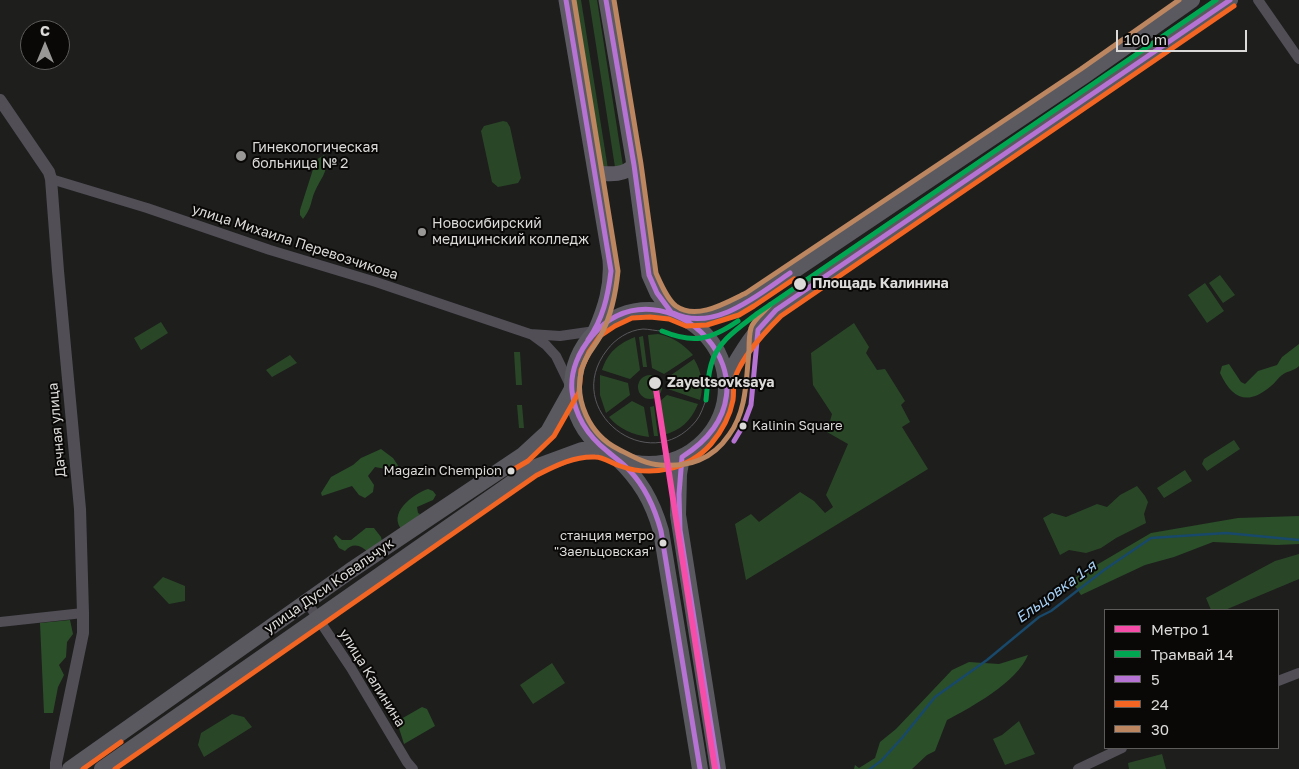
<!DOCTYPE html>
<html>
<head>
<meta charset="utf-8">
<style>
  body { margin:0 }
  #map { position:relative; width:1299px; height:769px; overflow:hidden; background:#1e1e1d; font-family:"Golos Text",sans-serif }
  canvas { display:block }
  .legend { position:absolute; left:1104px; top:609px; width:175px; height:140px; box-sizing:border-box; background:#090807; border:1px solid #5d5c5b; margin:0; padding:6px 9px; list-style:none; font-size:15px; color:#dbdad9 }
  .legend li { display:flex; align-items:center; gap:10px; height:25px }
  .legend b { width:25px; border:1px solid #5d5c5b }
  .north { position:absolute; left:20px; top:20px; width:50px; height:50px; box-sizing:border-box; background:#090807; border:1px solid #5d5c5b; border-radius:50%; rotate:0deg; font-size:14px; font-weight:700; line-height:20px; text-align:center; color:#dbdad9 }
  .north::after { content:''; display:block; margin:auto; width:18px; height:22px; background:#999897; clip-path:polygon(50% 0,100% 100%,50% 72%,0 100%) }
  .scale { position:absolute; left:1116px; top:30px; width:131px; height:22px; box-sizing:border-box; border:2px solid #dbdad9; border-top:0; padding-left:6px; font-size:15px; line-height:18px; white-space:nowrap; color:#dbdad9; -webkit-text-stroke:4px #090807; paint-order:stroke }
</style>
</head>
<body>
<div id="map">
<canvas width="1299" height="769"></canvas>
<ul class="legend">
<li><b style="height:6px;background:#f54da8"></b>Метро 1</li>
<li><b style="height:6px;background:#00a651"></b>Трамвай 14</li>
<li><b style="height:6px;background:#b673d3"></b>5</li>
<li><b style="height:6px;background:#f26522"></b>24</li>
<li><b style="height:6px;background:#bb8660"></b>30</li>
</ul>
<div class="north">С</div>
<div class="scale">100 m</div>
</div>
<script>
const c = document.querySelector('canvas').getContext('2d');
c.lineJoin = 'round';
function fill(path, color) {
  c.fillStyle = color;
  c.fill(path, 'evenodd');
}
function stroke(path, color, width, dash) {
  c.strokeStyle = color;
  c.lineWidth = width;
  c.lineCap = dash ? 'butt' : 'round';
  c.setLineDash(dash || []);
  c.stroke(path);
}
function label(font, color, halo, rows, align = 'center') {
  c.font = font + ' "Golos Text",sans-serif';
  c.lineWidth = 4;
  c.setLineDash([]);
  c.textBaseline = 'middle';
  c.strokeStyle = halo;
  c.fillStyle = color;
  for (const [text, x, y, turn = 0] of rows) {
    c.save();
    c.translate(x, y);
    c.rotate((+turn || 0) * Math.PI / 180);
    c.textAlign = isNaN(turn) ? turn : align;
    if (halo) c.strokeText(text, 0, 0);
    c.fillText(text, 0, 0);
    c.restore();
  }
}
const green = new Path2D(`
  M 573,0 L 581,0 L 608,169 L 600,170 Z
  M 589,0 L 597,0 L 623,166 L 615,167 Z
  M 503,121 L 507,122 L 510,127 L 521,178 L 518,183 L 498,187 L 492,182 L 481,131 L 484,126 Z
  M 1220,275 L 1235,295 L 1223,303 L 1209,283 Z
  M 1205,283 L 1224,311 L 1207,323 L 1188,295 Z
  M 161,322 L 168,333 L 141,350 L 134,338 Z
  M 854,323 L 869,347 L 866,353 L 877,370 L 885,369 L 905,401 L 901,405 L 910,422 L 902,427 L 928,469 L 746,580 L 735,524 L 751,514 L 759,522 L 800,492 L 814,501 L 825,513 L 833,507 L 826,495 L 848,444 L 827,432 L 832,414 L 813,385 L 811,353 Z
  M 658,334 C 673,337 683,344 693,355 L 664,374 L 652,368 L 648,335 Z
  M 643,336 L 647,367 L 643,367 L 639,337 Z
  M 635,337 L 640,370 L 630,379 L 602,370 C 608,352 618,344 635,337 Z
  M 514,352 L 520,352 L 522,385 L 516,385 Z
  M 290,355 L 297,363 L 272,377 L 266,370 Z
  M 694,359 C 702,372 704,386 700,400 L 668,389 L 667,378 Z
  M 600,375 L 628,383 L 630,395 L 606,413 L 600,395 Z
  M638 387a12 12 0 1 1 24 0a12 12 0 1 1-24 0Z
  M 667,395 L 698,404 C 691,421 680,431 663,435 L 657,404 Z
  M 632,401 L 644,407 L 649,437 C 633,435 619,429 609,417 Z
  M 517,405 L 522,405 L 524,428 L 519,428 Z
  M 654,406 L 658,436 L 654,436 L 650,407 Z
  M 1234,440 L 1240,449 L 1207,471 L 1202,464 L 1204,459 Z
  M 1185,470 L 1192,481 L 1164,498 L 1157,488 Z
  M 1137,486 L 1145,496 L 1148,502 L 1144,514 L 1146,523 L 1116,538 L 1101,548 L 1086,553 L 1069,550 L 1060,555 L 1043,518 L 1052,513 L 1066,517 L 1097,504 L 1107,507 L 1120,495 Z
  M 1299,554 L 1299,579 L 1225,610 L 1211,610 L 1206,598 L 1275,561 Z
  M 163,577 L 185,586 L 185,601 L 169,604 L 153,587 Z
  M 552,663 L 565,683 L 533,704 L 520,685 Z
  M 232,714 L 244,717 L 252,727 L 204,757 L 198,745 L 201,733 Z
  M 1019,721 L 1035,754 L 1005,765 L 993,739 L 1002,735 Z
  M 1162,754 L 1166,769 L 1129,769 L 1128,763 Z`);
const forest = new Path2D(`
  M 324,155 C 330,169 322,177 316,189 C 310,201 313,206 303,219 L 300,215 L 300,210 L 316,160 Z
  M 1299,344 L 1299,366 C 1294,371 1287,371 1282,375 C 1278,378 1275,383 1271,386 C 1248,406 1232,399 1220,373 L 1222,366 L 1229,364 L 1241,382 L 1245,384 L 1258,371 L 1277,365 L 1282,357 Z
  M 381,449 L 393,458 L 401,470 L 395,474 L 386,469 L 375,467 L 368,476 L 374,485 L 373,492 L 365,498 L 359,495 L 352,486 L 322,496 L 321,493 L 331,477 L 353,465 L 361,458 Z
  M 428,489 L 433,491 L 436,495 L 433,500 L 417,507 L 418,513 L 420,514 L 403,531 C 386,514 413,494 428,489 Z
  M 1299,516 L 1299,544 L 1277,545 L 1213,542 L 1174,557 L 1145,565 L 1081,595 L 1071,580 L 1151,533 L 1238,518 Z
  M 366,528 L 374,528 L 381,537 L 382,541 L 369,553 C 361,545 353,542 345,551 L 339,548 L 333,538 L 336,535 L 342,540 L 351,540 Z
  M 70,620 L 73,634 L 67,642 L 66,657 L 59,665 L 64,675 L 58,687 L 53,713 L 44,713 L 40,623 Z
  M 1028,655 C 1017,682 972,707 947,720 L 935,751 L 927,755 L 912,769 L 854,769 L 855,765 L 859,768 L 875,758 L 880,742 L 896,729 L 952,670 L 969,662 L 999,664 Z
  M 422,707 L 427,709 L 435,726 L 404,744 L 398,725 L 401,719 Z`);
const stream = new Path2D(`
  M 870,769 L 881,761 L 902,738 L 935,697 L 987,660 L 1039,617 L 1051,611 L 1104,570 L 1151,538 L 1226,533 L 1299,540`);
const minor = new Path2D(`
  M 1258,0 L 1299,59
  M 51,179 L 147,208 L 270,250 L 376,282 L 530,334 L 560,336 L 595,331
  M 531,334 L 546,345 L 556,356 L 572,389
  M 307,602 L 351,668 L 407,762 L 413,769
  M 0,622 L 83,613
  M 1278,681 L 1299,673
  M 1078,769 L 1122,748`);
const tertiary = new Path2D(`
  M 0,100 L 49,172 L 51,179 L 58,271 L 80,509 L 83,613 L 83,633 L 56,763 L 56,769`);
const secondary = new Path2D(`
  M 566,0 L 610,260 C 612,286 605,308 595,331
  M 606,0 L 634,165 L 649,275 L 657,293 L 671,312
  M 596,173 C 609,174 624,176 634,165`);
const primary = new Path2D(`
  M572 387a77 77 0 1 1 154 0a77 77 0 1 1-154 0Z
  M 687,319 C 712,318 728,312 750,300 L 1085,75 L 1192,0
  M 727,378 C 741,353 755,330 776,310 L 1230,0
  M 682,457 L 679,474 L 678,515 L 718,769
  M 617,458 C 640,480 652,500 661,531 L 700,769
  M 70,769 L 350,571 L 523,455 L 548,432 L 572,389
  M 102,769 L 533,468 L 582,450 L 604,450`);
const tram = new Path2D(`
  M 662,331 C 656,331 649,329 643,329 C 629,330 615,339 607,350 C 560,410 649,479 696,421 C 701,415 703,407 706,400`);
const bus1 = new Path2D(`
  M 566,0 L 611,271 C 608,296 603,319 588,340
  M 606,0 L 634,165 L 649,275 L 657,293 L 671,312
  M 673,313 C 714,333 758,295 790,273
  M 734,441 L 743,426 L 751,405 L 758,330 L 776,310 L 1230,0
  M 700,769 L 661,531 C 655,509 646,488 630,471 C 623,463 615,458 607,451 C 588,436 575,416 572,391 C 570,371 579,351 592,336 C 663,253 797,384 682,457 L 679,494 L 680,530 L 718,769`);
const bus2 = new Path2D(`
  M 511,471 L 528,461 L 554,436 L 579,392 L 581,370 L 589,352 L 600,336 L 615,326 L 632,318 L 650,317 L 669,319 L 686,326 L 707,325 L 739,315 L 754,306 L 794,279
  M 83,769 L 121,742
  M 115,769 L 537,475 C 555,466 574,456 595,457 C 604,457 611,463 620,466 C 651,477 688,470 711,444 C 722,431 730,416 733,400 C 734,393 733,387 734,381 C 740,358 765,332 781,316 L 1234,6`);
const bus3 = new Path2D(`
  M 574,0 L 618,271 C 616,292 612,313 602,333 C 596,346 586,353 582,369 C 573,400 590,435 618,449 C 632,456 645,464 660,465 C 689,467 712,460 729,435 C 747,411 746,379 749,351 C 749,344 749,335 751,328 C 753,320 765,311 770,305
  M 614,0 L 641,164 L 656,273 C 661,284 667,299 676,306 C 697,321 727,302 746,293 L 1081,69 L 1179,0`);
const tram1 = new Path2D(`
  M 662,331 C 694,344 710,340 738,321
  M 706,400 C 707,388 708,376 711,365 C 717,341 740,327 758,313 L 1216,0`);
const metro1 = new Path2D(`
  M 655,383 L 715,769`);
const markers = [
  [241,156,6,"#999897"],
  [422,232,5,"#999897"],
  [800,284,7,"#dbdad9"],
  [655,383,7,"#dbdad9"],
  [743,426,4.5,"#dbdad9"],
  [511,471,4.5,"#dbdad9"],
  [663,543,4.5,"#dbdad9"]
];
const busNames = [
  ["Kalinin Square",752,426,"left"],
  ["Magazin Chempion",502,471],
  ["станция метро",654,536],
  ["\"Заельцовская\"",654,552]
];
const poiNames = [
  ["Гинекологическая",252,148],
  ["больница № 2",252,164],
  ["Новосибирский",432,224],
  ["медицинский колледж",432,240]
];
const streetNames = [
  ["улица Михаила Перевозчикова",295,242,18],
  ["Дачная улица",57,430,-95],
  ["улица Дуси Ковальчук",329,586,-35],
  ["улица Калинина",372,678,58]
];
const stopNames = [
  ["Площадь Калинина",812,284],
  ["Zayeltsovksaya",667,383]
];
const waterNames = [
  ["Ельцовка 1-я",1056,592,-36]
];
fill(green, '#294727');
fill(forest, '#2b4f29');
stroke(stream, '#18486a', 2.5);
stroke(minor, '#514e56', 10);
stroke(tertiary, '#514e56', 12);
stroke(secondary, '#5d5a63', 15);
stroke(primary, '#5b5960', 16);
stroke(tram, '#5a585b', 1);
stroke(bus1, '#b673d3', 5);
stroke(bus2, '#f26522', 5);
stroke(bus3, '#bb8660', 5);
stroke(tram1, '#00a651', 5);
stroke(metro1, '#f54da8', 6);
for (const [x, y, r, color] of markers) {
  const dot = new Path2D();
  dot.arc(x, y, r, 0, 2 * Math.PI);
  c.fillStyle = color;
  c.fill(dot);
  stroke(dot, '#090807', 2);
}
label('13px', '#dbdad9', '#090807', busNames, 'right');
label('14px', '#dbdad9', '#090807', poiNames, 'left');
label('14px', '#dbdad9', '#090807', streetNames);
label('bold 14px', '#dbdad9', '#090807', stopNames, 'left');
label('italic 15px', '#a5d0f5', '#090807', waterNames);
</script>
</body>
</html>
